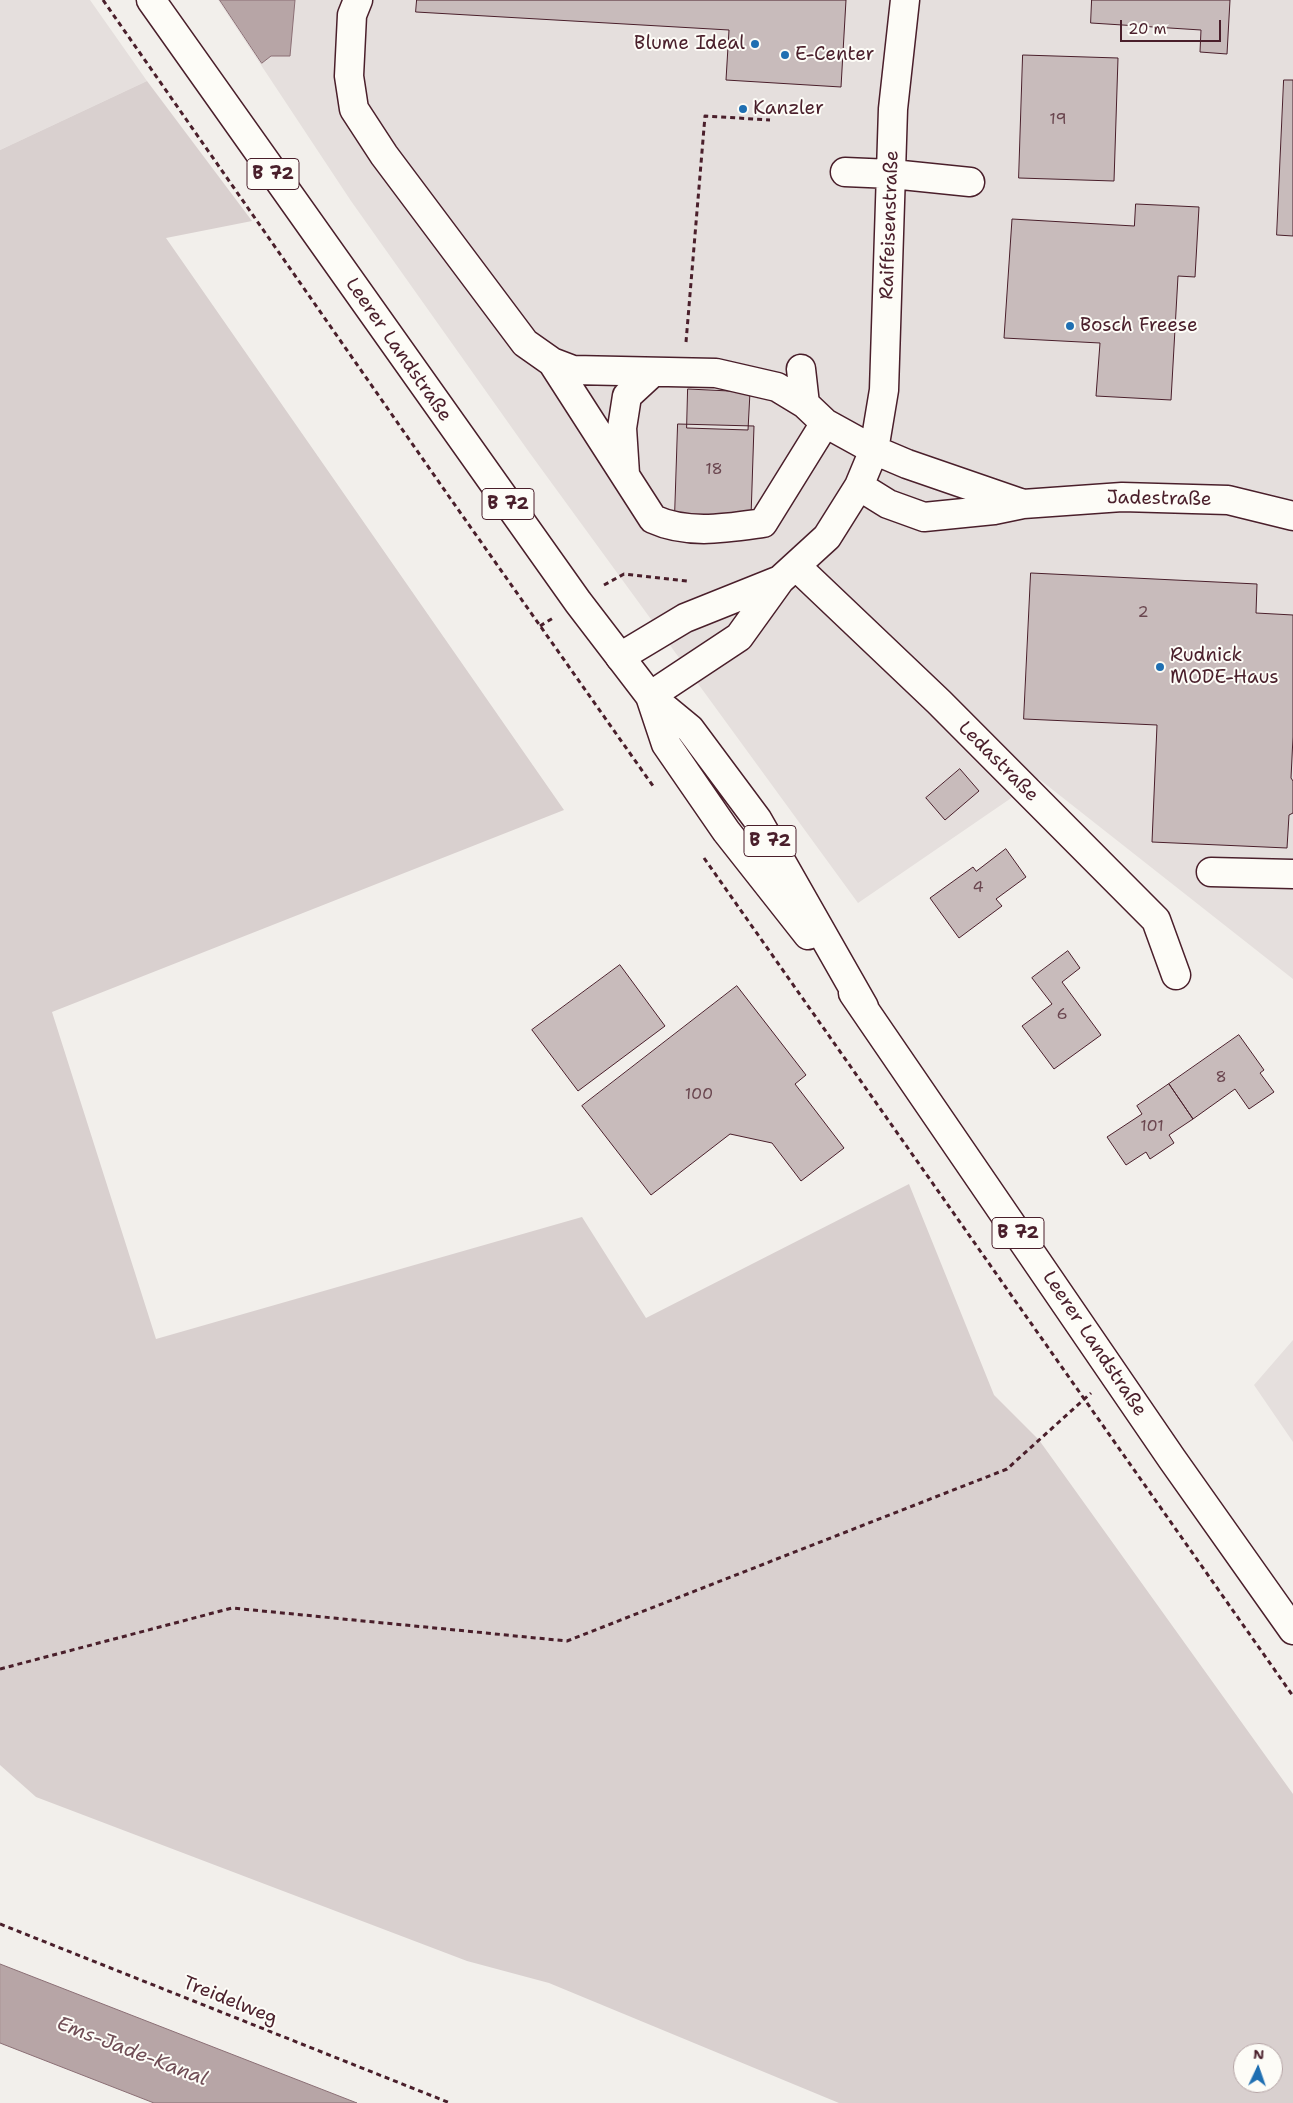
<!DOCTYPE html>
<html>
<head>
<meta charset="utf-8">
<style>
  body { margin:0 }
  #map { position:relative; width:1293px; height:2103px; overflow:hidden; background:#f2efeb; font-family:"Shantell Sans",sans-serif }
  canvas { display:block }
  .north { position:absolute; left:1233px; top:2043px; width:50px; height:50px; box-sizing:border-box; background:#fdfcf7; border:1px solid #b5a4a5; border-radius:50%; rotate:3deg; font-size:14px; font-weight:700; line-height:20px; text-align:center; color:#4a1f2b }
  .north::after { content:''; display:block; margin:auto; width:18px; height:22px; background:#1f6fb2; clip-path:polygon(50% 0,100% 100%,50% 72%,0 100%) }
  .scale { position:absolute; left:1120px; top:20px; width:101px; height:22px; box-sizing:border-box; border:2px solid #4a1f2b; border-top:0; padding-left:6px; font-size:15px; line-height:18px; white-space:nowrap; color:#4a1f2b; -webkit-text-stroke:4px #fdfcf7; paint-order:stroke }
</style>
</head>
<body>
<div id="map">
<canvas width="1293" height="2103"></canvas>
<div class="north">N</div>
<div class="scale">20 m</div>
</div>
<script>
const c = document.querySelector('canvas').getContext('2d');
c.lineJoin = 'round';
function fill(path, color) {
  c.fillStyle = color;
  c.fill(path, 'evenodd');
}
function stroke(path, color, width, dash) {
  c.strokeStyle = color;
  c.lineWidth = width;
  c.lineCap = dash ? 'butt' : 'round';
  c.setLineDash(dash || []);
  c.stroke(path);
}
function label(font, color, halo, rows, align = 'center') {
  c.font = font + ' "Shantell Sans",sans-serif';
  c.lineWidth = 4;
  c.setLineDash([]);
  c.textBaseline = 'middle';
  c.strokeStyle = halo;
  c.fillStyle = color;
  for (const [text, x, y, turn = 0] of rows) {
    c.save();
    c.translate(x, y);
    c.rotate((+turn || 0) * Math.PI / 180);
    c.textAlign = isNaN(turn) ? turn : align;
    if (halo) c.strokeText(text, 0, 0);
    c.fillText(text, 0, 0);
    c.restore();
  }
}
const built = new Path2D(`
  M 0,0 L 90,0 L 147,81 L 0,150 Z
  M 218,0 L 1293,0 L 1293,979 L 1039,779 L 858,903 L 529,452 L 351,201 Z
  M 1293,1340 L 1293,1442 L 1254,1385 Z`);
const green = new Path2D(`
  M 147,81 L 252,221 L 166,238 L 564,810 L 52,1012 L 156,1339 L 582,1217 L 646,1318 L 909,1184 L 994,1395 L 1039,1440 L 1293,1794 L 1293,2103 L 839,2103 L 549,1983 L 467,1961 L 36,1797 L 0,1765 L 0,150 ZM 1243,2053 L 1273,2053 L 1273,2083 L 1243,2083 Z`);
const water = new Path2D(`
  M 220,0 L 295,0 L 290,56 L 271,56 L 262,63 Z
  M 0,1964 L 357,2103 L 154,2103 L 0,2043 Z`);
const building = new Path2D(`
  M 417,0 L 846,0 L 841,87 L 726,80 L 729,30 L 416,12 Z
  M 1092,0 L 1230,0 L 1227,54 L 1200,52 L 1201,30 L 1091,23 Z
  M 1023,55 L 1118,58 L 1114,181 L 1019,178 Z
  M 1284,80 L 1293,80 L 1293,236 L 1277,235 Z
  M 1136,204 L 1199,207 L 1195,277 L 1178,276 L 1171,400 L 1096,396 L 1100,343 L 1004,338 L 1012,219 L 1134,226 Z
  M 688,389 L 750,392 L 748,430 L 687,428 Z
  M 678,424 L 754,426 L 751,517 L 675,515 Z
  M 1031,573 L 1257,584 L 1256,613 L 1293,615 L 1293,737 L 1291,778 L 1293,781 L 1293,813 L 1289,815 L 1287,848 L 1152,842 L 1157,725 L 1024,719 Z
  M 960,769 L 979,791 L 945,820 L 926,798 Z
  M 1006,849 L 1026,877 L 996,899 L 1002,906 L 959,938 L 930,898 L 973,867 L 976,871 Z
  M 1068,951 L 1080,968 L 1062,982 L 1101,1035 L 1054,1069 L 1022,1026 L 1052,1004 L 1032,978 Z
  M 620,965 L 665,1026 L 578,1091 L 532,1030 Z
  M 737,986 L 806,1075 L 795,1084 L 844,1148 L 801,1181 L 772,1143 L 730,1134 L 651,1195 L 582,1106 Z
  M 1239,1035 L 1264,1070 L 1260,1073 L 1274,1092 L 1249,1109 L 1235,1089 L 1193,1119 L 1169,1084 Z
  M 1169,1084 L 1193,1119 L 1169,1135 L 1174,1143 L 1150,1159 L 1146,1152 L 1126,1165 L 1107,1137 L 1142,1114 L 1137,1106 Z`);
const path = new Path2D(`
  M 103,0 L 450,498 L 653,786
  M 686,342 L 705,116 L 770,120
  M 604,585 L 624,574 L 687,581
  M 540,626 L 553,618
  M 704,858 L 1293,1696
  M 0,1669 L 232,1608 L 567,1641 L 1007,1469 L 1091,1393
  M 0,1924 L 450,2103`);
const minor = new Path2D(`
  M 358,0 L 352,15 L 349,76 L 354,109 L 384,155 L 525,343 L 552,362 L 573,370 L 716,373 L 777,387 L 805,404 L 825,423 L 874,450 L 907,464 L 1023,504
  M 845,172 L 892,174 L 970,182
  M 552,362 L 653,519 C 688,535 727,528 763,523 L 825,423
  M 801,369 L 805,404
  M 625,474 L 622,428 L 627,396 L 653,372
  M 859,486 L 888,504 L 924,517 L 994,510 L 1023,504 L 1122,497 L 1228,500 L 1293,516
  M 797,567 L 939,702 L 1156,920 L 1176,975
  M 620,657 L 685,618 L 780,580
  M 650,696 L 739,637 L 780,580 L 827,537 L 859,486 L 874,450 L 884,390 L 893,109 L 905,0
  M 1211,872 L 1293,874`);
const major = new Path2D(`
  M 151,0 L 578,602 L 650,696 L 690,729 L 757,819 L 864,1007
  M 650,696 L 666,744 L 726,831 L 808,935
  M 853,993 L 1172,1459 L 1293,1630`);
const markers = [
  [755,44,5,"#1f6fb2"],
  [785,55,5,"#1f6fb2"],
  [743,109,5,"#1f6fb2"],
  [1070,326,5,"#1f6fb2"],
  [1160,667,5,"#1f6fb2"]
];
const numberNames = [
  ["19",1058,120],
  ["18",714,470],
  ["2",1143,613],
  ["4",978,888],
  ["6",1062,1015],
  ["8",1221,1078],
  ["100",699,1095],
  ["101",1152,1127]
];
const shields = [
  [273,174,52],
  [508,504,52],
  [770,841,52],
  [1018,1233,52]
];
const shieldNames = [
  ["B 72",273,174],
  ["B 72",508,504],
  ["B 72",770,841],
  ["B 72",1018,1233]
];
const poiNames = [
  ["Blume Ideal",745,44,"right"],
  ["E-Center",795,55],
  ["Kanzler",753,109],
  ["Bosch Freese",1080,326],
  ["Rudnick",1170,656],
  ["MODE-Haus",1170,678]
];
const streetNames = [
  ["Raiffeisenstraße",890,225,-88],
  ["Leerer Landstraße",398,350,55],
  ["Jadestraße",1159,499,1],
  ["Ledastraße",998,762,45],
  ["Leerer Landstraße",1094,1344,56],
  ["Treidelweg",230,2001,22]
];
const waterNames = [
  ["Ems-Jade-Kanal",132,2052,21]
];
fill(built, '#e5dfdd');
fill(green, '#d9d0cf');
fill(water, '#b7a5a6');
stroke(water, '#8b6f75', 1);
fill(building, '#c8bbbb');
stroke(building, '#4a1f2b', 1);
stroke(minor, '#4a1f2b', 31);
stroke(major, '#4a1f2b', 31);
stroke(path, '#4a1f2b', 3, [5, 4]);
stroke(minor, '#fdfcf7', 28);
stroke(major, '#fdfcf7', 28);
for (const [x, y, r, color] of markers) {
  const dot = new Path2D();
  dot.arc(x, y, r, 0, 2 * Math.PI);
  c.fillStyle = color;
  c.fill(dot);
  stroke(dot, '#fdfcf7', 2);
}
label('16px', '#6a464f', null, numberNames);
for (const [x, y, w] of shields) {
  const box = new Path2D();
  box.roundRect(x - w / 2, y - 15.5, w, 31, 4);
  c.fillStyle = '#fdfcf7';
  c.fill(box);
  stroke(box, '#4a1f2b', 1);
}
label('bold 18px', '#4a1f2b', null, shieldNames);
label('19px', '#4a1f2b', '#fdfcf7', poiNames, 'left');
label('19px', '#4a1f2b', '#fdfcf7', streetNames);
label('italic 20px', '#704e56', '#fdfcf7', waterNames);
</script>
</body>
</html>
